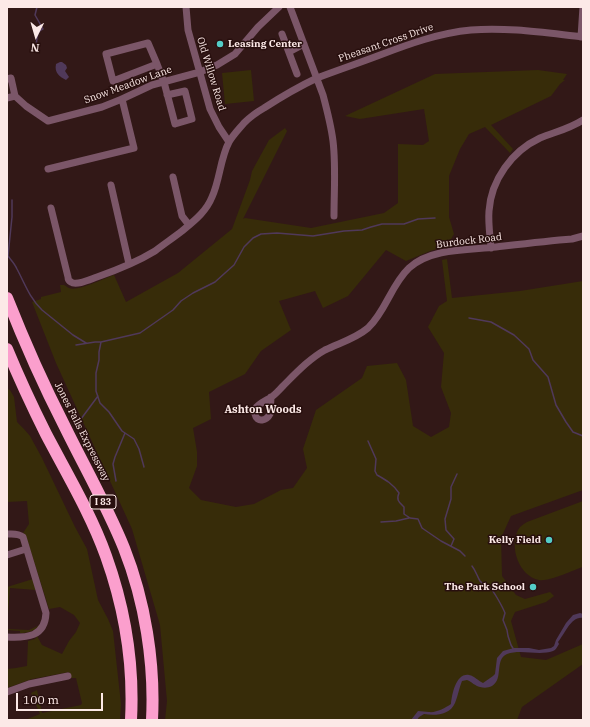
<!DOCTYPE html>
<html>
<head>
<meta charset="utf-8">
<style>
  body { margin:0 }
  #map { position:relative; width:590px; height:727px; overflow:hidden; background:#321817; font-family:"IBM Plex Serif",serif }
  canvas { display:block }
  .frame { position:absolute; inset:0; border:8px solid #fce9e7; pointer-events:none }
  .north { position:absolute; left:16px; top:16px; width:40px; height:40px; -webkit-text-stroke:3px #280f0e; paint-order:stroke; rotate:185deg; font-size:11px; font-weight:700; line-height:16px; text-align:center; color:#fce9e7 }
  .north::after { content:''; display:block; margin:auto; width:14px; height:18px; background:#fce9e7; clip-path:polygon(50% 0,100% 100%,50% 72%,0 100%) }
  .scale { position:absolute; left:16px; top:693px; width:87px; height:18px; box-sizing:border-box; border:2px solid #fce9e7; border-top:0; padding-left:5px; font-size:12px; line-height:14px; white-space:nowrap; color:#fce9e7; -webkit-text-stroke:3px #280f0e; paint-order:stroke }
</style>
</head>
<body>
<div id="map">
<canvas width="590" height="727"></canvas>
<div class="frame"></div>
<div class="north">N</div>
<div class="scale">100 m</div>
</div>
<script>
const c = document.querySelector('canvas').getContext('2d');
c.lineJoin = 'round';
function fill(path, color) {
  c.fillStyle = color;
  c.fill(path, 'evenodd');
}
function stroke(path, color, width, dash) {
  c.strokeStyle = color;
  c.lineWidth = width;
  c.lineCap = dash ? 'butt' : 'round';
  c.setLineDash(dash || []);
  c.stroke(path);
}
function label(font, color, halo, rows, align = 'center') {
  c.font = font + ' "IBM Plex Serif",serif';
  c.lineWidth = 3;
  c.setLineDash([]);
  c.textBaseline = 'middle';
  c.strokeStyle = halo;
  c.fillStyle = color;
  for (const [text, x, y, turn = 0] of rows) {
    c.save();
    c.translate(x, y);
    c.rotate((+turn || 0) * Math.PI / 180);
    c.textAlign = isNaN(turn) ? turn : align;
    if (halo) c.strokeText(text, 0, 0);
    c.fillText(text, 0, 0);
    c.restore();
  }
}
const green = new Path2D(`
  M 251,70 L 254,101 L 225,104 L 222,73 Z
  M 538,70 L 567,74 L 563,80 L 565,80 L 560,84 L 551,96 L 491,125 L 513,149 L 510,153 L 485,127 L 469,134 L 460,149 L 449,176 L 449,217 L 454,234 L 447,246 L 430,251 L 406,261 L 386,250 L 348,296 L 323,308 L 315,291 L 279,301 L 291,330 L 261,351 L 245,374 L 209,392 L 211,419 L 193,428 L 197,452 L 197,466 L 189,488 L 201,500 L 236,507 L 254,504 L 281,490 L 293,488 L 307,468 L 303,449 L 316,410 L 362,378 L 367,366 L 397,363 L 406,380 L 413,426 L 431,437 L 449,427 L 451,413 L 441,387 L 444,353 L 428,327 L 439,306 L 447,301 L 442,260 L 447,259 L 452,298 L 520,291 L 583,281 L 583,490 L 511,516 L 501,538 L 502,576 L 516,595 L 525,599 L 550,592 L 554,596 L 546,602 L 515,612 L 511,621 L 521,657 L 546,660 L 583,644 L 583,664 L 522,707 L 517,720 L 165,720 L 167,701 L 160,625 L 132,529 L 56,363 L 32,302 L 41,299 L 41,297 L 61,292 L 60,285 L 64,285 C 65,285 68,288 69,288 C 77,292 105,278 114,275 L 126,302 L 178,273 L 232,229 L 250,180 L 252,171 L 269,140 L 285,128 L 287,131 L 243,219 L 245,218 L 311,228 L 384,213 L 398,203 L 398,144 L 423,145 L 429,141 L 424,109 L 360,119 L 345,116 L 435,74 Z
  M 7,389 L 10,390 L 14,397 L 17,422 L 24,429 L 30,436 L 42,458 L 75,527 L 87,549 L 98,600 L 108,619 L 113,631 L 121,704 L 120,720 L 25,720 L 40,714 L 31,693 L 37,690 L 42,713 L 81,705 L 82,703 L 76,678 L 70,678 L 69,672 L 32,679 L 7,688 L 7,669 L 16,668 L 27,666 L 28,641 L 35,639 L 37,636 L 42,645 L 62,654 L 69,641 L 76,632 L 80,623 L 74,615 L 60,607 L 49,609 L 27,539 L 25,534 L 23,533 L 29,524 L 27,501 L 7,502 Z
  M 583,501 L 583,567 C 573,570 549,582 539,580 C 519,576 509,547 518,530 C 520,526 524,524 527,522 Z
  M 33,579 L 36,590 L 10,588 L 7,628 L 7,587 Z
  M 40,625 C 34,631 29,633 20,633 L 20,631 L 7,630 L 7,629 L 29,630 Z`);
const water = new Path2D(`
  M 60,62 L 62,62 L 66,65 L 67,68 L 65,71 L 69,77 L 66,80 C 60,77 54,73 56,64 Z
  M 580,613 L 583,614 L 583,618 C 571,616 565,634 558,642 L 559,644 C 557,647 556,650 553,651 C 539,656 521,649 507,654 C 494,660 504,679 492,686 C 488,688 484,688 480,687 C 475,686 472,682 467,680 L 462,681 C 459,688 458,696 455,703 C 450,715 435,716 424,714 L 419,717 L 417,720 L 411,720 L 418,711 C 422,711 425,712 429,712 C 436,713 445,708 451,704 C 452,694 456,673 469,675 C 475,676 478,681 483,683 L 493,676 L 495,674 L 497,658 L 503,651 L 514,648 L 529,648 L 539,650 L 551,648 L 554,646 L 556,640 L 566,623 L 573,615 Z`);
const stream = new Path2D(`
  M 36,47 C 37,40 36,31 43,29 L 35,15 L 37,7
  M 12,200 L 12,217 L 8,256 C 11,260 15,264 17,269 C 25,284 29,297 42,310 L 73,335 L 86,343
  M 469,318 L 491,322 L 514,335 L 529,349 L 533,360 L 548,377 L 556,405 L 566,422 L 573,432 L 583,436
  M 101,342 L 99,352 L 99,360 L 96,373 L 96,391 L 100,403 L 109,412 L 122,431 L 134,439 L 139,449 L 144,467
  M 76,345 L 95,342 L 101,342 L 140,333 L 173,310 L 181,301 L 193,293 L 215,282 L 225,273 L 234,265 L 244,247 L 253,238 L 261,234 L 277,233 L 313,236 L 344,231 L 362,230 L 371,227 L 382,224 L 404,224 L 418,219 L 435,218
  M 78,423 L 98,396
  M 368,441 L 376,459 L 375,471 L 377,475 C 386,480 393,484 399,493 C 396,500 399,502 404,507 L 404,514 L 410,518 L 418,519 L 422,528 L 441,541 L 460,551 L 465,556
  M 116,481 L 113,464 L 115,457 L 125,433
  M 381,522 L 396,521 L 409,518
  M 451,546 L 454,539 L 446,530 L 445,519 L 451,499 L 451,487 L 457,474
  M 472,566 C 476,571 477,576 480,581 C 483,585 487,585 490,588 C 494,591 503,608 505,613 L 503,620 L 507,630 L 508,636 L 511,645 L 514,650`);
const minor = new Path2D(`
  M 186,7 L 188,30 L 210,109 L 219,127 L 229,142
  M 290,7 L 323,95 C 327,110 331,125 333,141 C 336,165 334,191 334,216
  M 282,34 L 297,74
  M 581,37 L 583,7
  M 289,52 L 304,44
  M 157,64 L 148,43 L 106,54 L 113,81 L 157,64 L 164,82 L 175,124 L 192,119 L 185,91 L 167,95
  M 7,79 L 11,78 L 15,96 L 26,106 L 48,121 L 102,107 L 122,99 L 152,85 L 200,72 L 217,65 L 235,54 L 258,27 L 279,7
  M 7,98 L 15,96
  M 48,169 L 134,148 L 122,99
  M 173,177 L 182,216 L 189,225
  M 111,185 L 129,264
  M 51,208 L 68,277 C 68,279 69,281 71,282 C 76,286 91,279 97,277 C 117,270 137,262 155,251 C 164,244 173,238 182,231 C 194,221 206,212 212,197 C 220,180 220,159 229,142 C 233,135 239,129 244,123 C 250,117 257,112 264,108 C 281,97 298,87 317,78 C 338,70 359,63 380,55 C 409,44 439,33 471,30 C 508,27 546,33 583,37
  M 491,248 C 490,235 488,223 489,211 C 491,180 512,151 540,138 C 555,132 569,129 583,120
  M 271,397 L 270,414 C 267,420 257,424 255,414 C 254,413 254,410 255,409 C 258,404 265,401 270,398 C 275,395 279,390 283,386 C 296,373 309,359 325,350 C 339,343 355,339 368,328 C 386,311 391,285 409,268 C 431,248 468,250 496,247 C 522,244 547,241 572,239 L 583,236
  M 7,534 C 13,534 18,533 23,537 L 46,613 C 45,637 27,638 7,637
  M 7,555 L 26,549
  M 7,692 L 29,684 L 68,676`);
const motorway = new Path2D(`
  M 7,298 C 24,341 43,384 64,425 C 84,466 107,506 124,548 C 145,601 155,663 152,720
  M 7,349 C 19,378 32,406 46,434 C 67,474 91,514 106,556 C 125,609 134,664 131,720`);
const markers = [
  [220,44,4,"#54cdc8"],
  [549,540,4,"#54cdc8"],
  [533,587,4,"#54cdc8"]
];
const shields = [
  [103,502,26]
];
const shieldNames = [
  ["I 83",103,502]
];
const streetNames = [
  ["Pheasant Cross Drive",386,43,-19],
  ["Old Willow Road",211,74,73],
  ["Snow Meadow Lane",128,85,-20],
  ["Burdock Road",469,241,-7],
  ["Jones Falls Expressway",82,432,63]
];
const poiNames = [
  ["Leasing Center",228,44,"left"],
  ["Kelly Field",541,540],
  ["The Park School",525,587]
];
const neighbourhoodNames = [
  ["Ashton Woods",263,410]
];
fill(green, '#372c09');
fill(water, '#50395a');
stroke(stream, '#50395a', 1.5);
stroke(minor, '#7b5668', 7);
stroke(motorway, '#fb9fcd', 12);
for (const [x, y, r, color] of markers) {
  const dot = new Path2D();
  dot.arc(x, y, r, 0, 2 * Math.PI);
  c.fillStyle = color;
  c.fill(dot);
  stroke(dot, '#280f0e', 1.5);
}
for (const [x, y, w] of shields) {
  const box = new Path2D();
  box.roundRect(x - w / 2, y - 7, w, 14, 3);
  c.fillStyle = '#280f0e';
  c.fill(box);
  stroke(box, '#fce9e7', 1);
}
label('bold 9px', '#fce9e7', null, shieldNames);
label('10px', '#fce9e7', '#280f0e', streetNames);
label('bold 10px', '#fce9e7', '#280f0e', poiNames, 'right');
label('bold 11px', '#fce9e7', '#280f0e', neighbourhoodNames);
</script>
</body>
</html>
